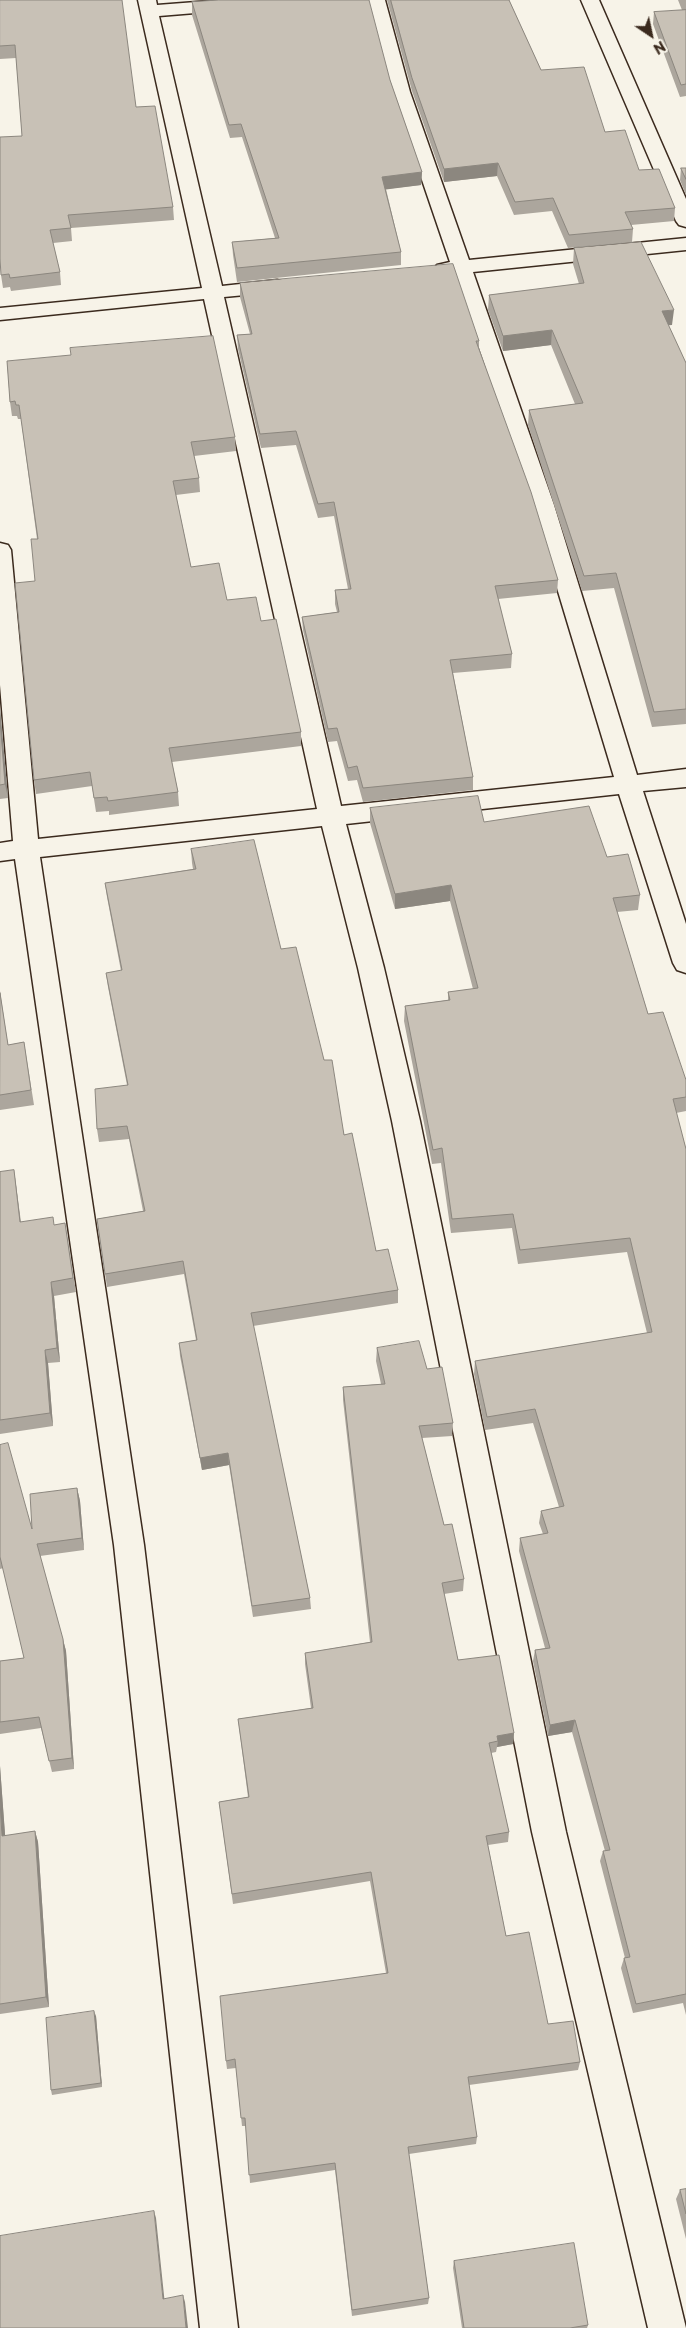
<!DOCTYPE html>
<html>
<head>
<meta charset="utf-8">
<style>
  body { margin:0 }
  #map { position:relative; width:686px; height:2328px; overflow:hidden; background:#f7f3e8; font-family:"Playpen Sans",sans-serif }
  canvas { display:block }
  .north { position:absolute; left:626px; top:10px; width:50px; height:50px; -webkit-text-stroke:4px #f7f3e8; paint-order:stroke; rotate:146deg; font-size:14px; font-weight:700; line-height:20px; text-align:center; color:#3b2a1e }
  .north::after { content:''; display:block; margin:auto; width:18px; height:22px; background:#3b2a1e; clip-path:polygon(50% 0,100% 100%,50% 72%,0 100%) }
</style>
</head>
<body>
<div id="map">
<canvas width="686" height="2328"></canvas>
<div class="north">N</div>
</div>
<script>
const c = document.querySelector('canvas').getContext('2d');
c.lineJoin = 'round';
function stroke(path, color, width, dash) {
  c.strokeStyle = color;
  c.lineWidth = width;
  c.lineCap = dash ? 'butt' : 'round';
  c.setLineDash(dash || []);
  c.stroke(path);
}
function fill(path, color) {
  c.fillStyle = color;
  c.fill(path, 'evenodd');
}
const minor = new Path2D(`
  M 138,0 L 156,0 L 157,5 L 222,0 L 301,0 L 298,4 L 292,5 L 159,16 L 222,286 L 277,280 L 284,282 L 287,286 L 284,290 L 277,292 L 224,297 L 341,806 L 614,777 L 532,505 L 454,274 L 437,273 L 434,269 L 437,265 L 450,262 L 392,92 L 367,0 L 385,0 L 410,92 L 469,260 L 686,238 L 686,250 L 473,272 L 554,505 L 637,775 L 686,769 L 686,787 L 643,791 L 686,924 L 686,973 L 677,970 L 673,963 L 619,794 L 346,824 L 384,968 L 420,1121 L 566,1832 L 686,2328 L 648,2328 L 532,1832 L 392,1121 L 358,968 L 322,826 L 40,857 L 144,1545 L 238,2328 L 200,2328 L 114,1545 L 15,859 L 0,861 L 0,843 L 13,841 L 0,685 L 0,543 L 8,545 L 11,550 L 38,839 L 317,809 L 204,299 L 0,320 L 0,308 L 202,288 Z
  M 581,0 L 599,0 L 686,199 L 686,227 L 679,225 L 676,221 Z`);
const wall = new Path2D(`
  M 0,0 L 136,107 L 173,207 L 174,220 L 71,228 L 72,241 L 53,243 L 60,272 L 61,285 L 11,291 L 10,287 L 3,288 L 1,275 L 22,136 L 16,58 L 0,59 Z
  M 387,0 L 509,0 L 541,70 L 605,132 L 639,170 L 675,208 L 674,221 L 631,225 L 633,229 L 632,242 L 568,248 L 552,211 L 514,215 L 497,176 L 444,182 L 412,91 Z
  M 678,0 L 686,0 L 686,96 L 680,97 L 653,24 L 654,12 L 682,10 Z
  M 192,2 L 390,80 L 422,172 L 421,185 L 386,189 L 401,252 L 401,265 L 237,282 L 233,255 L 232,242 L 275,238 L 242,137 L 230,138 L 192,15 Z
  M 681,168 L 686,168 L 686,195 L 680,180 Z
  M 574,248 L 672,325 L 668,325 L 686,363 L 686,724 L 652,727 L 614,588 L 582,591 L 528,425 L 529,410 L 575,404 L 551,345 L 503,351 L 488,310 L 489,295 L 579,284 L 573,264 Z
  M 240,283 L 479,341 L 479,348 L 558,580 L 557,593 L 498,599 L 512,654 L 511,668 L 453,673 L 473,777 L 473,790 L 363,802 L 357,780 L 348,781 L 337,741 L 328,742 L 303,630 L 302,617 L 337,612 L 335,604 L 335,590 L 348,589 L 334,516 L 318,518 L 296,445 L 261,448 L 238,349 L 237,335 L 250,334 L 240,297 Z
  M 7,361 L 235,437 L 236,451 L 194,456 L 199,478 L 200,492 L 176,495 L 191,567 L 227,600 L 261,621 L 301,732 L 301,746 L 172,762 L 178,792 L 179,806 L 109,815 L 109,811 L 96,812 L 92,786 L 36,794 L 34,780 L 35,581 L 37,539 L 21,419 L 18,419 L 17,416 L 12,416 L 10,402 Z
  M 0,708 L 8,798 L 0,799 Z
  M 370,808 L 484,822 L 607,857 L 640,895 L 638,910 L 617,912 L 648,1014 L 686,1097 L 686,1111 L 676,1113 L 686,1149 L 686,2015 L 683,2003 L 633,2013 L 621,1968 L 624,1958 L 625,1958 L 600,1861 L 603,1851 L 605,1851 L 572,1732 L 548,1736 L 533,1661 L 535,1650 L 545,1648 L 519,1551 L 520,1538 L 543,1534 L 539,1523 L 541,1511 L 559,1507 L 533,1423 L 485,1430 L 474,1374 L 475,1361 L 647,1333 L 627,1252 L 518,1264 L 512,1228 L 451,1233 L 441,1163 L 432,1164 L 404,1021 L 405,1006 L 448,1000 L 448,992 L 473,989 L 450,901 L 395,909 L 370,823 Z
  M 191,849 L 281,949 L 324,1060 L 376,1251 L 398,1290 L 398,1303 L 253,1326 L 310,1598 L 311,1609 L 253,1617 L 229,1465 L 202,1470 L 180,1356 L 179,1343 L 196,1340 L 184,1274 L 107,1287 L 97,1219 L 143,1211 L 129,1139 L 99,1142 L 97,1129 L 127,1085 L 108,987 L 106,973 L 121,971 L 107,897 L 105,883 L 193,869 L 192,863 Z
  M 0,991 L 8,1045 L 24,1042 L 34,1105 L 0,1110 Z
  M 14,1170 L 16,1185 L 21,1222 L 55,1225 L 65,1223 L 76,1292 L 54,1296 L 60,1362 L 48,1363 L 53,1426 L 0,1434 L 0,1172 Z
  M 377,1348 L 427,1369 L 453,1423 L 452,1436 L 422,1438 L 444,1525 L 464,1579 L 463,1591 L 444,1594 L 458,1660 L 514,1733 L 513,1744 L 497,1747 L 496,1752 L 491,1753 L 509,1832 L 508,1842 L 488,1845 L 506,1936 L 548,2024 L 580,2062 L 578,2070 L 469,2085 L 477,2137 L 476,2144 L 409,2154 L 429,2298 L 428,2304 L 352,2316 L 335,2170 L 250,2183 L 246,2126 L 242,2126 L 236,2068 L 227,2069 L 226,2061 L 386,1973 L 370,1881 L 233,1904 L 219,1802 L 248,1797 L 238,1719 L 311,1708 L 305,1664 L 305,1653 L 370,1642 L 343,1400 L 343,1387 L 381,1384 L 376,1361 Z
  M 0,1445 L 32,1529 L 77,1488 L 80,1501 L 84,1550 L 40,1556 L 66,1651 L 74,1769 L 52,1772 L 41,1728 L 0,1734 L 0,1661 L 24,1658 L 3,1568 L 0,1569 Z
  M 0,1766 L 5,1836 L 35,1831 L 38,1842 L 49,2007 L 0,2014 Z
  M 96,2016 L 102,2087 L 52,2095 L 51,2090 Z
  M 686,2189 L 686,2239 L 676,2199 L 680,2190 Z
  M 454,2261 L 588,2325 L 587,2328 L 462,2328 L 453,2268 Z`);
const shadedWall = new Path2D(`
  M 498,163 L 497,176 L 444,182 L 444,169 Z
  M 422,172 L 421,185 L 382,190 L 382,177 Z
  M 674,310 L 672,325 L 660,326 L 662,311 Z
  M 552,330 L 551,345 L 503,351 L 503,336 Z
  M 0,708 L 8,798 L 5,784 L 0,720 Z
  M 451,885 L 450,901 L 395,909 L 395,894 Z
  M 14,1170 L 16,1185 L 22,1236 L 20,1222 Z
  M 51,1282 L 54,1296 L 60,1362 L 57,1348 Z
  M 45,1350 L 48,1363 L 53,1426 L 50,1413 Z
  M 228,1453 L 229,1465 L 202,1470 L 200,1458 Z
  M 77,1488 L 80,1501 L 84,1550 L 82,1538 Z
  M 63,1639 L 66,1651 L 74,1769 L 72,1758 Z
  M 575,1720 L 572,1732 L 548,1736 L 550,1725 Z
  M 514,1733 L 513,1744 L 497,1747 L 498,1741 L 497,1736 Z
  M 0,1766 L 6,1847 L 2,1836 L 0,1801 Z
  M 35,1831 L 38,1842 L 49,2007 L 46,1997 Z
  M 94,2011 L 96,2016 L 102,2087 L 101,2083 Z
  M 154,2211 L 156,2218 L 165,2305 L 163,2299 Z
  M 183,2295 L 185,2302 L 188,2328 L 186,2328 Z`);
const building = new Path2D(`
  M 0,0 L 122,0 L 136,107 L 155,106 L 173,207 L 68,215 L 71,228 L 50,230 L 60,272 L 10,278 L 9,274 L 1,275 L 0,259 L 0,137 L 22,136 L 15,45 L 0,46 Z
  M 219,0 L 369,0 L 390,80 L 422,172 L 382,177 L 401,252 L 237,268 L 232,242 L 279,238 L 241,124 L 229,125 L 192,2 Z
  M 391,0 L 509,0 L 541,70 L 584,67 L 605,132 L 625,130 L 639,170 L 659,169 L 675,208 L 625,212 L 633,229 L 569,235 L 553,198 L 515,202 L 498,163 L 444,169 L 412,78 Z
  M 686,10 L 686,84 L 681,85 L 654,12 Z
  M 681,168 L 686,168 L 686,179 Z
  M 641,242 L 674,310 L 662,311 L 686,363 L 686,709 L 654,712 L 616,573 L 584,576 L 529,410 L 583,403 L 552,330 L 503,336 L 489,295 L 584,283 L 574,248 Z
  M 453,264 L 479,341 L 476,341 L 531,492 L 558,580 L 495,586 L 512,654 L 450,660 L 473,777 L 363,788 L 357,766 L 348,768 L 337,728 L 328,729 L 302,617 L 339,612 L 335,590 L 351,589 L 334,502 L 318,504 L 296,431 L 260,434 L 237,335 L 252,334 L 240,283 Z
  M 213,336 L 235,437 L 191,442 L 199,478 L 173,481 L 191,567 L 219,563 L 227,600 L 256,597 L 261,621 L 276,619 L 301,732 L 169,748 L 178,792 L 108,801 L 107,797 L 94,798 L 90,772 L 34,780 L 15,583 L 35,581 L 31,539 L 38,539 L 19,405 L 16,405 L 15,401 L 10,402 L 7,361 L 71,355 L 70,348 Z
  M 0,720 L 5,784 L 0,785 Z
  M 478,796 L 484,822 L 589,806 L 607,857 L 628,854 L 640,895 L 613,898 L 648,1014 L 663,1012 L 686,1080 L 686,1097 L 673,1099 L 686,1149 L 686,1994 L 636,2004 L 624,1958 L 630,1957 L 603,1851 L 610,1850 L 575,1720 L 550,1725 L 535,1650 L 550,1648 L 520,1538 L 548,1533 L 541,1511 L 564,1506 L 535,1409 L 487,1417 L 475,1361 L 652,1332 L 630,1238 L 520,1250 L 513,1214 L 452,1219 L 442,1148 L 433,1150 L 405,1006 L 450,1000 L 448,992 L 478,988 L 451,885 L 395,894 L 370,808 Z
  M 254,840 L 281,949 L 296,947 L 324,1060 L 332,1060 L 344,1135 L 352,1133 L 376,1251 L 388,1249 L 398,1290 L 251,1313 L 310,1598 L 252,1606 L 228,1453 L 200,1458 L 179,1343 L 197,1340 L 183,1261 L 105,1274 L 97,1219 L 145,1211 L 127,1126 L 97,1129 L 95,1089 L 128,1085 L 106,973 L 122,970 L 105,883 L 196,869 L 191,849 Z
  M 0,993 L 8,1045 L 24,1042 L 31,1090 L 0,1095 Z
  M 14,1170 L 20,1222 L 53,1217 L 54,1225 L 65,1223 L 73,1278 L 51,1282 L 57,1348 L 45,1350 L 50,1413 L 0,1420 L 0,1172 Z
  M 419,1341 L 427,1369 L 442,1367 L 453,1423 L 419,1426 L 444,1525 L 452,1524 L 464,1579 L 442,1583 L 458,1660 L 499,1655 L 514,1733 L 497,1736 L 498,1741 L 489,1743 L 509,1832 L 486,1836 L 506,1936 L 529,1932 L 548,2024 L 573,2021 L 580,2062 L 468,2077 L 477,2137 L 408,2147 L 429,2298 L 352,2310 L 335,2163 L 249,2175 L 245,2118 L 241,2118 L 235,2059 L 226,2061 L 220,1996 L 388,1973 L 371,1872 L 232,1894 L 219,1802 L 249,1797 L 238,1719 L 313,1708 L 305,1653 L 372,1642 L 343,1387 L 385,1384 L 377,1348 Z
  M 8,1443 L 32,1529 L 30,1494 L 77,1488 L 82,1538 L 37,1544 L 63,1639 L 72,1758 L 49,1761 L 39,1717 L 0,1722 L 0,1661 L 24,1658 L 0,1557 L 0,1445 Z
  M 0,1801 L 2,1836 L 35,1831 L 46,1997 L 0,2004 Z
  M 94,2011 L 101,2083 L 51,2090 L 46,2018 Z
  M 686,2189 L 686,2214 L 680,2190 Z
  M 154,2211 L 163,2299 L 183,2295 L 186,2328 L 0,2328 L 0,2236 Z
  M 574,2243 L 588,2325 L 570,2328 L 464,2328 L 454,2261 Z`);
stroke(minor, '#3b2a1e', 3);
fill(minor, '#f7f3e8');
fill(wall, '#aca69d');
fill(shadedWall, '#8c877f');
fill(building, '#c8c1b6');
stroke(building, '#8c877f', 1);
</script>
</body>
</html>
